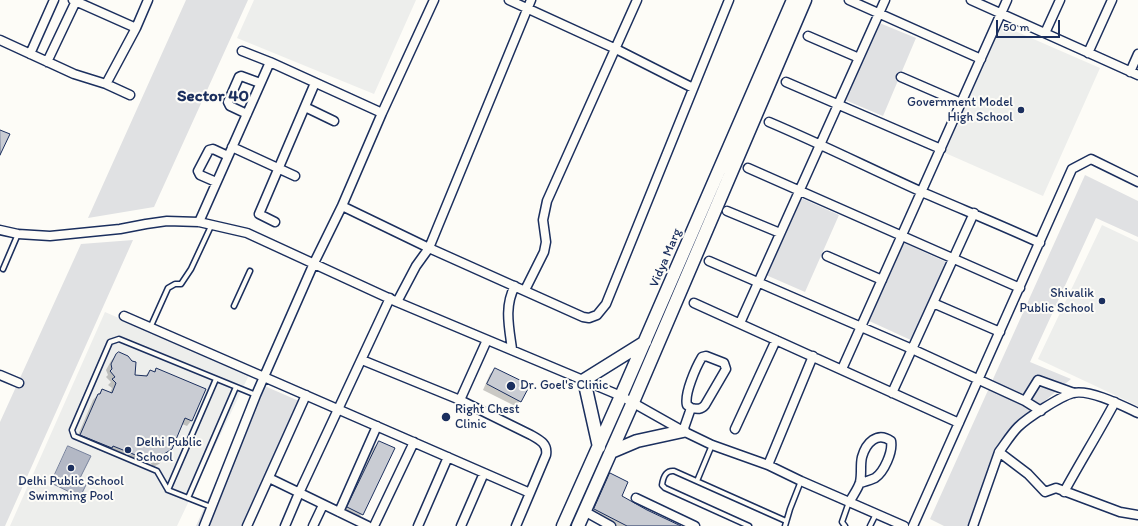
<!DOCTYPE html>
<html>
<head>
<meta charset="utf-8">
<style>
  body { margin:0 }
  #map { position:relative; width:1138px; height:526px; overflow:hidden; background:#fdfcf7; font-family:Itim,sans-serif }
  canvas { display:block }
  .scale { position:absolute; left:996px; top:20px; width:64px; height:18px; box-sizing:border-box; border:2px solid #1b2f5e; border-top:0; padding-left:5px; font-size:12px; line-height:14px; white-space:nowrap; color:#1b2f5e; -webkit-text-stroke:3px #fdfcf7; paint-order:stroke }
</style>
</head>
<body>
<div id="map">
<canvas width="1138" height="526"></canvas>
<div class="scale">50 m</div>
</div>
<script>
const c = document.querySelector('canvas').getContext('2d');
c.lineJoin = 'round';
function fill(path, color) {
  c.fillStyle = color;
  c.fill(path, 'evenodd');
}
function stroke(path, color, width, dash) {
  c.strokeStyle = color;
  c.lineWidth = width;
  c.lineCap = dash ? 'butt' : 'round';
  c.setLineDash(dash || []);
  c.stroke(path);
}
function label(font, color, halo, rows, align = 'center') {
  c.font = font + ' Itim,sans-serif';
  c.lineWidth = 4;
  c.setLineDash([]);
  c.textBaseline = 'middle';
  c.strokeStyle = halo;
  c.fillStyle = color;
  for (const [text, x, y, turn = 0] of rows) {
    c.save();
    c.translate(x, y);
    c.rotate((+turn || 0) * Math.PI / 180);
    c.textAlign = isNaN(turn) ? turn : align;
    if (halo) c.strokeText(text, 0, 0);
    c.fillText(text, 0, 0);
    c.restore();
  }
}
const built = new Path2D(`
  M 254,0 L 416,0 L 374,94 L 237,38 Z
  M 999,24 L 1100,68 L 1043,196 L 943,152 Z
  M 1102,225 L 1138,242 L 1138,406 L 1038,359 Z
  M 105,312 L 249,375 L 177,526 L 10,526 Z`);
const green = new Path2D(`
  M 186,0 L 248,0 L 154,207 L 88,218 Z
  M 877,22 L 916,38 L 883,116 L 845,100 Z
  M 1085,175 L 1138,201 L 1138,237 L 1096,218 L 1030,362 L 1071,379 L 1010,430 L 977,526 L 944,526 L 930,519 Z
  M 801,198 L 839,215 L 805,292 L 766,275 Z
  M 133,240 L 5,526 L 0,526 L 0,422 L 81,244 Z
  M 902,242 L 948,263 L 913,341 L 867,320 Z
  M 260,384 L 299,401 L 242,526 L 196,526 Z`);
const water = new Path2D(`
  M 68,446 L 91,456 L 79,480 L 86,485 L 80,497 L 51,483 Z`);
const shadow = new Path2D(`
  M 116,355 L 134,376 L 144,377 L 150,371 L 153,372 L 156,369 L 191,421 L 187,426 L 182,424 L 171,449 L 163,455 L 164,459 L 159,464 L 153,467 L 150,462 L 143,465 L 108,450 L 106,453 L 76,440 L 93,400 L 102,390 L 110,393 L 112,388 L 108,385 L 111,382 L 106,377 L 108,375 L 106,370 L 111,361 Z
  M 495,369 L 520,401 L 515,406 L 483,390 L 490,374 Z
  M 379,442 L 362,514 L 355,521 L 341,514 L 372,449 Z
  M 610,475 L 620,496 L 633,504 L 680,526 L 610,526 L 588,515 L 604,481 Z`);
const building = new Path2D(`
  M 0,130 L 10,134 L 0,155 Z
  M 119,352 L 128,356 L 132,361 L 136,362 L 135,375 L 147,376 L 150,370 L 155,372 L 156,368 L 206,389 L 192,421 L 185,418 L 172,449 L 164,454 L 165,459 L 158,462 L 155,458 L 148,460 L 113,446 L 112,448 L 80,435 L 98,394 L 100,394 L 102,389 L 112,393 L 116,383 L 112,379 L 115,377 L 110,371 L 112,369 L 111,364 L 116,354 Z
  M 495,368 L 530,385 L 521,402 L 487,384 Z
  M 379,441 L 395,448 L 363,515 L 347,507 Z
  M 610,473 L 628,482 L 622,496 L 647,510 L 681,526 L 627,526 L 594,509 Z`);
const lane = new Path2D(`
  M 3,269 L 18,234
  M 234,306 L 250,271
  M 150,328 L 168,288 L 175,284 L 181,284 L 191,269 L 212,224
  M 697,481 L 712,445
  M 168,490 L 216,379
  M 188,498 L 236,387
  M 211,507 L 168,490 L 157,471 L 74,436 L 72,430 L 110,342 L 119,339 L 256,395
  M 749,526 L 665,488 L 662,485 C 663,478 665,470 674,471 L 786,521
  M 785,526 L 790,509 L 801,481
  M 845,526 L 842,522 L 849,502
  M 870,526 L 876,514`);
const street = new Path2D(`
  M 73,0 L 136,28
  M 509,0 L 616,49 L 693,88
  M 849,0 L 981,59
  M 971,0 L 1138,75
  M 1045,33 L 1060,0
  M 808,36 L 859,58
  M 0,40 L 74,74 L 106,84 L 130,95
  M 242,51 L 270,62 L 382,113
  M 1088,53 L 1112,0
  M 30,54 L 54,0
  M 47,62 L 76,1
  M 1130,72 L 1138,54
  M 901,77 L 961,103
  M 786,82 L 941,149
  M 106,84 L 136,28 L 148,0
  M 305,107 L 334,121
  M 247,114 L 230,106 L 228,102 L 239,77 L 241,76 L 260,83
  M 769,122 C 821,144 871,169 922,192 C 961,209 1001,225 1040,243
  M 232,147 L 295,176
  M 748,168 L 1020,288
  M 216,182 L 200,175 L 198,171 L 209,150 L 213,149 L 228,156
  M 342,206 L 429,248 L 583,317 L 589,318 L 597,315 L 606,304 L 729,0
  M 727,211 L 780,233
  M 199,222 L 270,62
  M 275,222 L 259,214 L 315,83
  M 0,230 L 18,234 L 50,236 L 120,229 L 146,224 L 167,221 L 199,222 L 247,233 L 397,302 L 621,396 L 683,431 L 712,445 L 768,465 L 801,481 L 904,526
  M 827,256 L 882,280
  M 709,261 L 912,349 L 1025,401 L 1038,380 L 1074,393
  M 525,290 L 544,252 L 546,242 L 543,220 L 547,201 L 637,0
  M 397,302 L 416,266 L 429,248 L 531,0
  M 694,303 L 959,423
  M 933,303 L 1000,332
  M 124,316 L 530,493 L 546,455 C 548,444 540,440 531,435 L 460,400 L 362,360
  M 740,323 L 885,0
  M 512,349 C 509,327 504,306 515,286
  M 842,369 L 1007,0
  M 0,375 L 19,383
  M 892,393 L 974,213
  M 460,400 L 487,340
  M 1025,401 L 1041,411
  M 735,429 L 776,340
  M 683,431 L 691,408 L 687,405 C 684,394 696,367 702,357 L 706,356 L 724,363 L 726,369 L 705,405 C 701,410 697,409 691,408
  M 999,452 C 1005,444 1011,434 1018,427 C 1027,418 1061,396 1073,393 C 1090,389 1123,406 1138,413
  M 768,465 L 813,356
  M 269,478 L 368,526
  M 1064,492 C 1081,461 1099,432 1115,402
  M 636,498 L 695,526
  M 850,501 C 853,495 858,489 860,482 C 862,474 860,465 862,457 C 866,443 877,431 891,441 C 893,452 884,472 875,478 C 870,480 865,482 860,483
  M 584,511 L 611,526
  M 339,512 L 377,426
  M 204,526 L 256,395 L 314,263 L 342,206 L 382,113 L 434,0
  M 247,526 L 306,395
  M 285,526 L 299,493 L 390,298
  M 313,526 L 323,505
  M 374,526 L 414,442
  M 418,526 L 448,457
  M 461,526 L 484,473
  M 516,526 L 530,493
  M 913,526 C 966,407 1019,288 1072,169 L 1091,159 L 1138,182
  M 973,526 L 999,452 L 1028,474 L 1045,492 L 1056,488 L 1120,512 L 1138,515`);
const secondary = new Path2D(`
  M 599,447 L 584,380 L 645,342
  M 611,452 L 637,441 L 683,431
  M 563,526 L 621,396 L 793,0
  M 578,526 L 633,402 L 805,0`);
const markers = [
  [1021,110,4,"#1b2f5e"],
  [1102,301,4,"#1b2f5e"],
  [511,386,5,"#1b2f5e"],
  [446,417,5,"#1b2f5e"],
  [128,450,4,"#1b2f5e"],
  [71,468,4,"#1b2f5e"]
];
const poiNames = [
  ["Government Model",1013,103,"right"],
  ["High School",1013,118,"right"],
  ["Shivalik",1094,294,"right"],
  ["Public School",1094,309,"right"],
  ["Dr. Goel's Clinic",520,386],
  ["Right Chest",455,410],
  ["Clinic",455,425],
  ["Delhi Public",136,443],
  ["School",136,458],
  ["Delhi Public School",71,482,"center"],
  ["Swimming Pool",71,497,"center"]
];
const streetNames = [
  ["Vidya Marg",666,258,-67]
];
const districtNames = [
  ["Sector 40",213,97]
];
fill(built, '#edeeec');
fill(green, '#e0e1e3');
fill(water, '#b3b8c5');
stroke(water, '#76819c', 1);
fill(shadow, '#0003');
fill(building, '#c9ccd3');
stroke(building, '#1b2f5e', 1);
stroke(lane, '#1b2f5e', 7);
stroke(street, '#1b2f5e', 11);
stroke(secondary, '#1b2f5e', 15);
stroke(lane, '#fdfcf7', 4);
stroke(street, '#fdfcf7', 8);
stroke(secondary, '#fdfcf7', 12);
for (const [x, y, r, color] of markers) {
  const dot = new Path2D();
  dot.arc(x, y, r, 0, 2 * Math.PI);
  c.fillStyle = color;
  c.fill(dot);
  stroke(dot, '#fdfcf7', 1.5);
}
label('13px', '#1b2f5e', '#fdfcf7', poiNames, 'left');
label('13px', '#1b2f5e', '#fdfcf7', streetNames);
label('bold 17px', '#1b2f5e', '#fdfcf7', districtNames);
</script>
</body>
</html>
